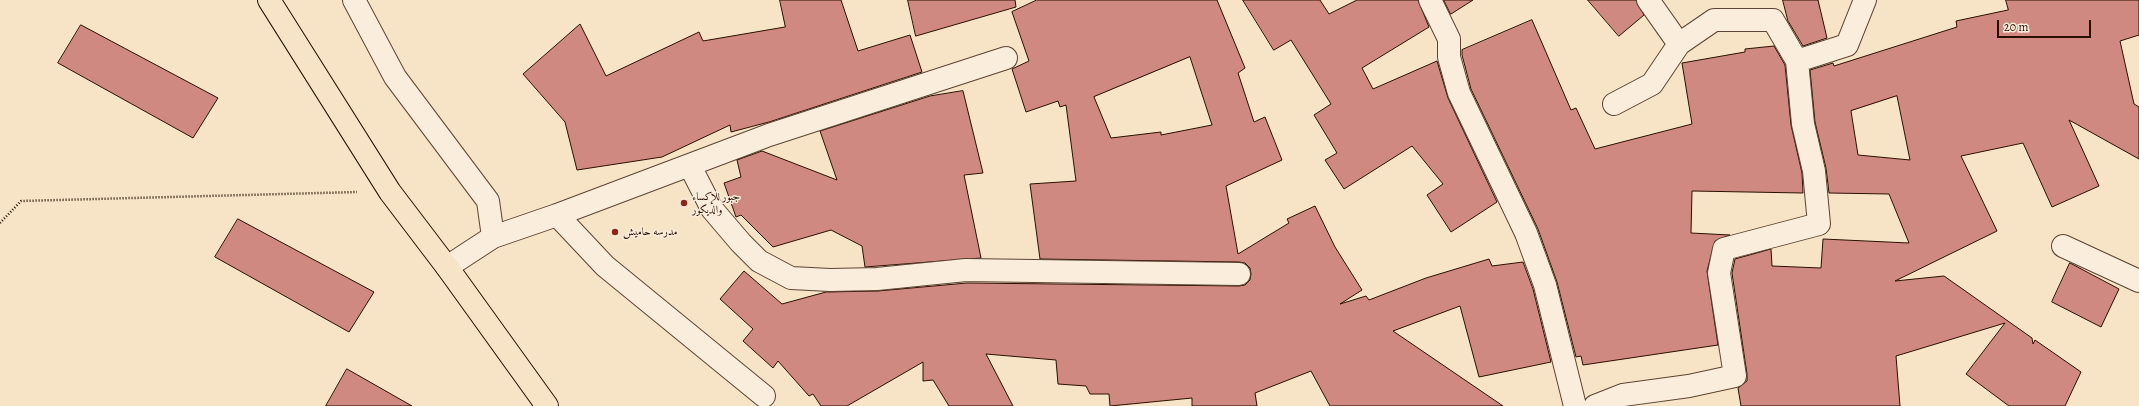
<!DOCTYPE html>
<html>
<head>
<meta charset="utf-8">
<style>
  body { margin:0 }
  #map { position:relative; width:2139px; height:406px; overflow:hidden; background:#f7e4c7; font-family:Alegreya,serif }
  canvas { display:block }
  .scale { position:absolute; left:1997px; top:20px; width:94px; height:18px; box-sizing:border-box; border:2px solid #2a0f01; border-top:0; padding-left:5px; font-size:12px; line-height:14px; white-space:nowrap; color:#2a0f01; -webkit-text-stroke:3px #faeddb; paint-order:stroke }
</style>
</head>
<body>
<div id="map">
<canvas width="2139" height="406"></canvas>
<div class="scale">20 m</div>
</div>
<script>
const c = document.querySelector('canvas').getContext('2d');
c.lineJoin = 'round';
function fill(path, color) {
  c.fillStyle = color;
  c.fill(path, 'evenodd');
}
function stroke(path, color, width, dash) {
  c.strokeStyle = color;
  c.lineWidth = width;
  c.lineCap = dash ? 'butt' : 'round';
  c.setLineDash(dash || []);
  c.stroke(path);
}
function label(font, color, halo, rows, align = 'center') {
  c.font = font + ' Alegreya,Amiri,serif';
  c.lineWidth = 3;
  c.setLineDash([]);
  c.textBaseline = 'middle';
  c.strokeStyle = halo;
  c.fillStyle = color;
  for (const [text, x, y, turn = 0] of rows) {
    c.save();
    c.translate(x, y);
    c.rotate((+turn || 0) * Math.PI / 180);
    c.textAlign = isNaN(turn) ? turn : align;
    if (halo) c.strokeText(text, 0, 0);
    c.fillText(text, 0, 0);
    c.restore();
  }
}
const building = new Path2D(`
  M 780,0 L 841,0 L 858,51 L 910,35 L 922,72 L 769,122 L 731,132 L 730,125 L 662,157 L 577,170 L 565,122 L 523,74 L 580,24 L 606,76 L 699,32 L 703,41 L 785,27 Z
  M 908,0 L 1015,0 L 1016,7 L 916,36 Z
  M 1037,0 L 1217,0 L 1245,68 L 1238,73 L 1254,122 L 1265,117 L 1282,160 L 1226,186 L 1238,254 L 1289,223 L 1287,219 L 1315,206 L 1335,247 L 1362,290 L 1340,304 L 1366,296 L 1369,300 L 1426,278 L 1489,259 L 1492,266 L 1523,262 L 1533,289 L 1551,362 L 1479,377 L 1460,306 L 1393,331 L 1503,406 L 1330,406 L 1311,371 L 1255,393 L 1257,406 L 1192,406 L 1192,398 L 1110,406 L 1109,394 L 1090,394 L 1086,386 L 1058,384 L 1056,360 L 986,354 L 1013,406 L 949,406 L 933,380 L 923,381 L 923,362 L 847,406 L 821,406 L 813,394 L 809,396 L 778,361 L 773,368 L 743,341 L 753,329 L 720,299 L 744,271 L 782,304 L 826,292 L 878,291 L 967,283 L 1239,286 L 1245,285 L 1250,280 L 1251,274 L 1250,268 L 1245,263 L 1239,262 L 1040,259 L 1030,184 L 1076,181 L 1066,105 L 1060,107 L 1058,101 L 1026,112 L 1012,69 L 1029,61 L 1012,12 ZM 1190,57 L 1212,125 L 1161,135 L 1161,132 L 1111,138 L 1094,97 Z
  M 1243,0 L 1320,0 L 1329,14 L 1357,0 L 1418,0 L 1429,27 L 1362,68 L 1373,89 L 1437,61 L 1448,98 L 1497,202 L 1451,232 L 1427,195 L 1443,184 L 1412,146 L 1344,189 L 1325,160 L 1337,153 L 1314,115 L 1331,104 L 1291,40 L 1274,50 Z
  M 1444,0 L 1473,0 L 1451,14 Z
  M 1588,0 L 1636,0 L 1644,15 L 1619,36 Z
  M 1783,0 L 1818,0 L 1827,38 L 1803,46 L 1788,21 Z
  M 2006,0 L 2139,0 L 2139,35 L 2120,41 L 2134,104 L 2139,107 L 2139,159 L 2069,120 L 2099,186 L 2052,207 L 2023,143 L 1961,156 L 1997,231 L 1895,281 L 1944,276 L 2032,338 L 2033,344 L 2035,340 L 2081,372 L 2065,406 L 2009,406 L 1966,374 L 2005,323 L 1896,356 L 1900,406 L 1741,406 L 1738,388 L 1747,381 L 1747,374 L 1732,273 L 1735,259 L 1771,249 L 1772,266 L 1821,268 L 1823,239 L 1909,243 L 1889,194 L 1829,193 L 1826,168 L 1815,122 L 1810,70 L 1833,63 L 1834,66 L 1957,27 L 1956,21 L 2008,10 ZM 1897,96 L 1910,160 L 1858,155 L 1851,111 Z
  M 1532,20 L 1571,110 L 1576,108 L 1595,149 L 1692,124 L 1682,63 L 1745,52 L 1745,49 L 1774,46 L 1785,65 L 1791,125 L 1802,173 L 1803,193 L 1692,191 L 1691,233 L 1730,235 L 1715,241 L 1707,271 L 1718,345 L 1583,365 L 1581,356 L 1576,357 L 1557,282 L 1538,229 L 1471,89 L 1462,55 L 1462,50 Z
  M 81,25 L 218,98 L 193,138 L 58,63 Z
  M 963,91 L 983,173 L 964,175 L 981,258 L 865,267 L 862,246 L 831,230 L 773,247 L 741,215 L 736,217 L 724,183 L 741,177 L 737,160 L 762,151 L 837,180 L 820,131 L 930,96 Z
  M 238,219 L 374,292 L 349,332 L 215,257 Z
  M 2070,263 L 2119,289 L 2101,327 L 2052,302 Z
  M 347,369 L 412,406 L 326,406 Z`);
const path = new Path2D(`
  M 0,223 L 21,201 L 357,192`);
const minor = new Path2D(`
  M 354,0 L 395,77 L 488,201 L 493,237
  M 1430,0 L 1449,39 L 1449,57 L 1459,93 L 1526,233 L 1545,285 L 1575,406
  M 1648,0 L 1679,44
  M 1614,104 L 1652,84 L 1679,44 L 1714,20 L 1773,20 L 1797,61
  M 690,166 L 712,209 L 741,243 L 759,261 L 791,278 L 830,280 L 877,279 L 966,270 L 1239,274
  M 557,215 L 605,266 L 764,396
  M 2063,246 L 2139,281
  M 447,267 L 493,237 L 557,215 L 769,135 L 1006,58
  M 1595,406 L 1623,395 L 1689,386 L 1735,376 L 1719,273 L 1724,249 L 1819,224 L 1814,171 L 1803,124 L 1797,61 L 1847,45 L 1865,0`);
const primary = new Path2D(`
  M 269,0 L 390,192 L 447,267 L 547,406`);
const markers = [
  [684,203,4,"#8f2418"],
  [615,232,4,"#8f2418"]
];
const poiNames = [
  ["جبور للإكساء",692,197],
  ["والديكور",692,210],
  ["مدرسه حاميش",623,232]
];
fill(building, '#d08981');
stroke(building, '#2a0f01', 1);
stroke(minor, '#5d4432', 24);
stroke(primary, '#2a0f01', 24);
stroke(path, '#2a0f01', 2.5, [1, 2]);
stroke(minor, '#faeddb', 22);
stroke(primary, '#f7e4c7', 22);
for (const [x, y, r, color] of markers) {
  const dot = new Path2D();
  dot.arc(x, y, r, 0, 2 * Math.PI);
  c.fillStyle = color;
  c.fill(dot);
  stroke(dot, '#faeddb', 1.5);
}
label('11px', '#2a0f01', '#faeddb', poiNames, 'left');
</script>
</body>
</html>
